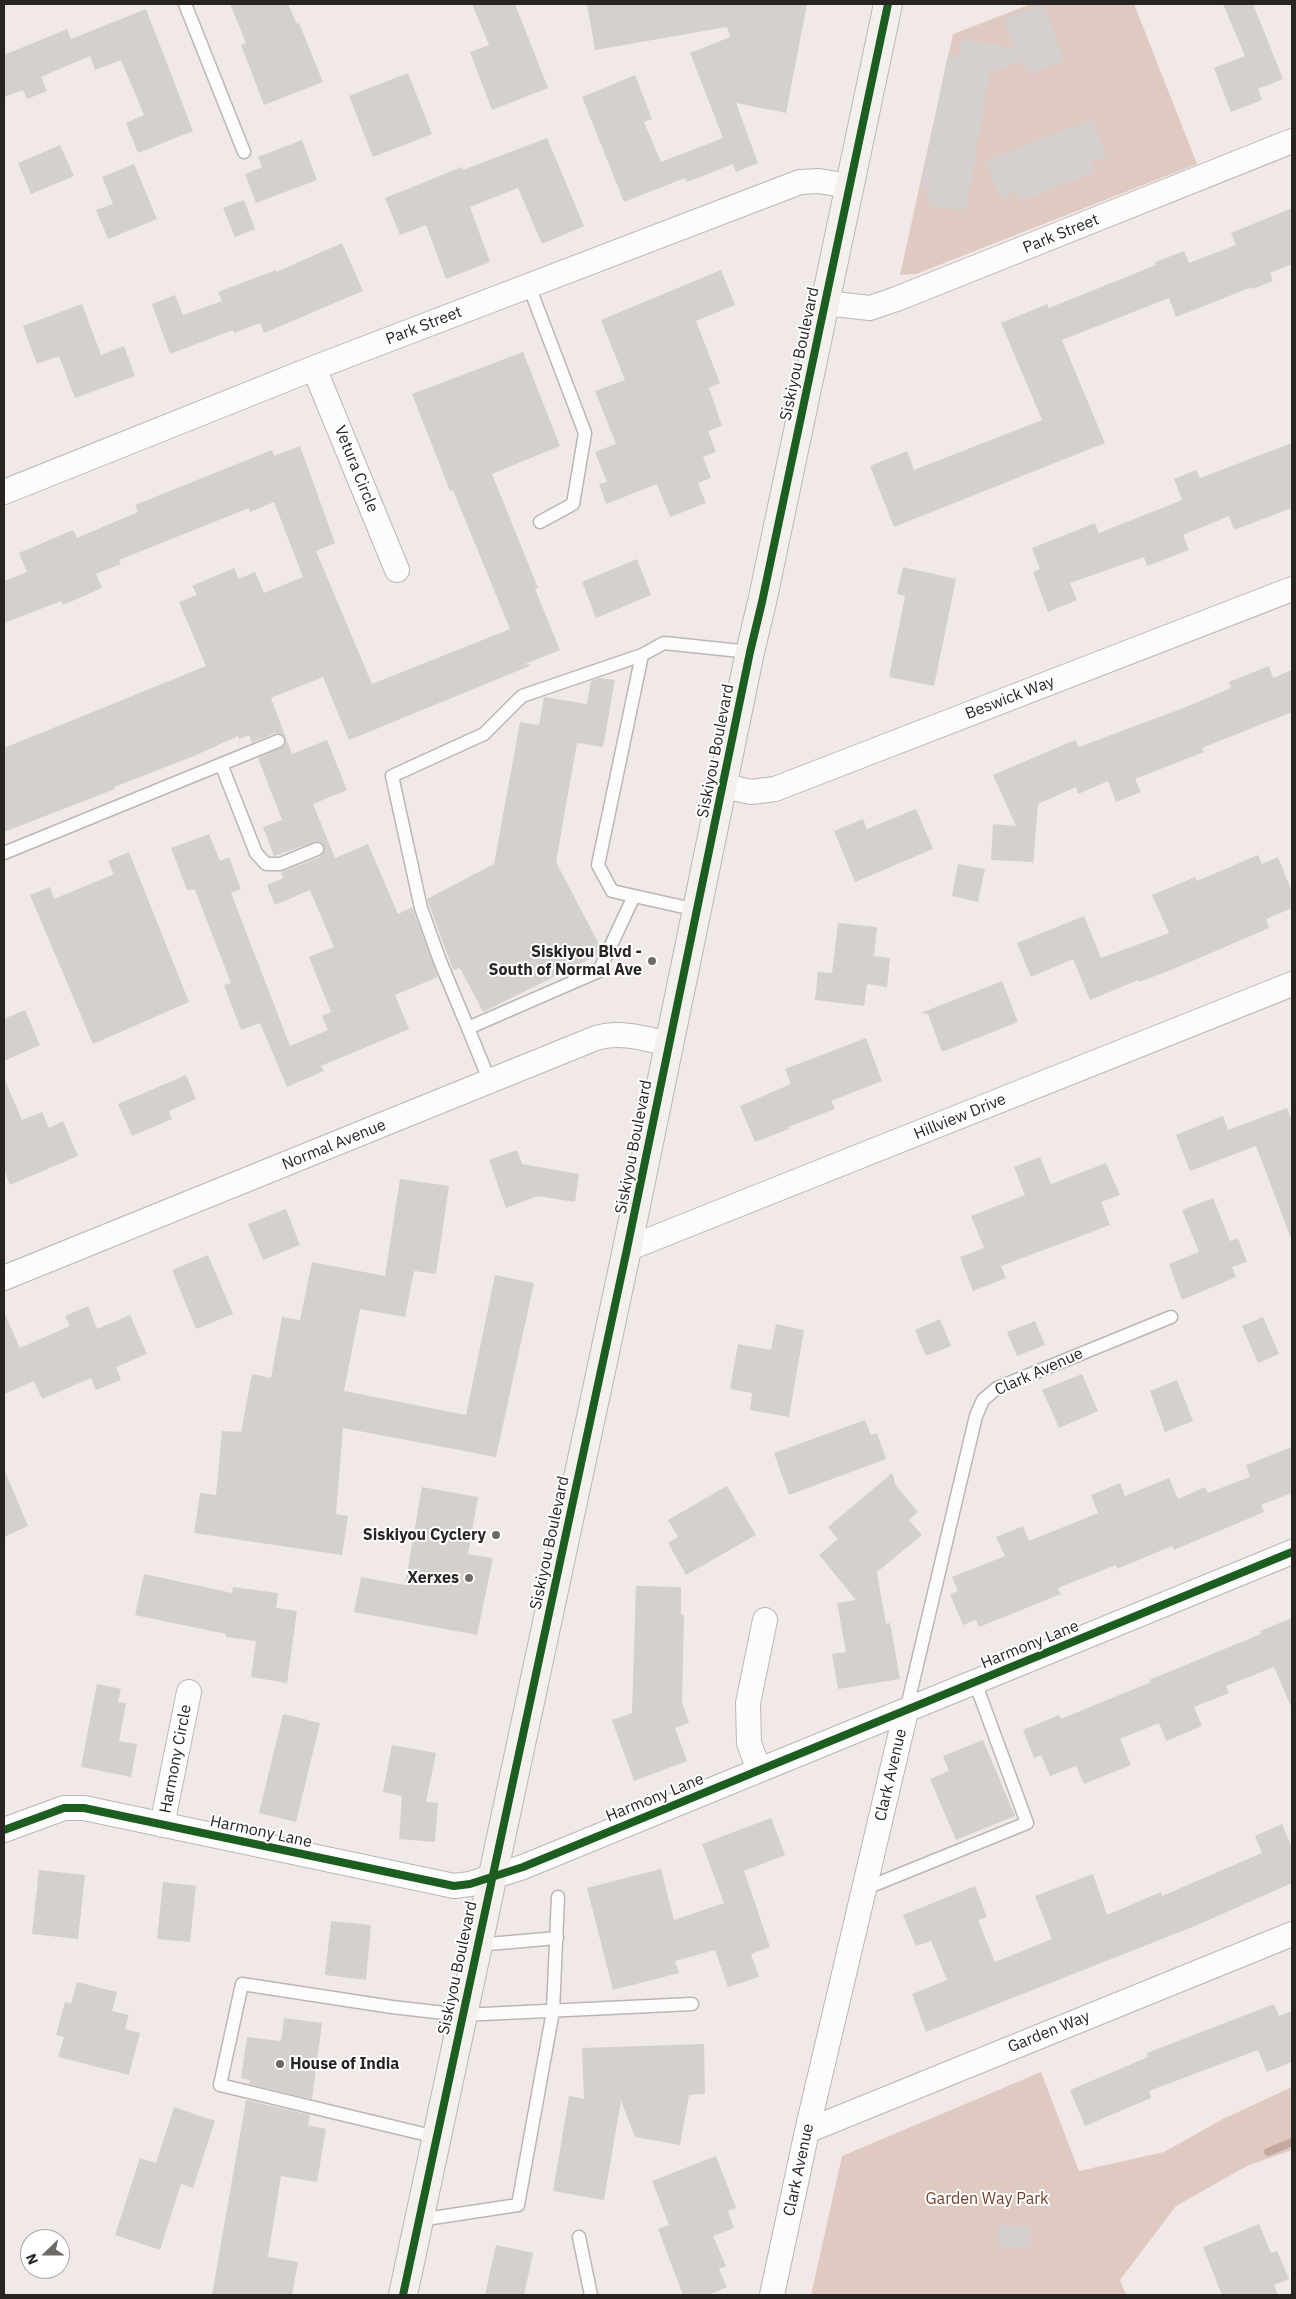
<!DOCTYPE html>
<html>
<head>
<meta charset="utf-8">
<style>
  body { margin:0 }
  #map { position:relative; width:1296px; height:2299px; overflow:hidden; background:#f0e9e8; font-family:"IBM Plex Sans",sans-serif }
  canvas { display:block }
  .frame { position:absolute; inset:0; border:5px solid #282422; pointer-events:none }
  .north { position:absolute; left:20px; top:2229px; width:50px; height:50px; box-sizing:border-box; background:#fff; border:1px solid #a9a7a7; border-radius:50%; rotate:248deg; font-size:14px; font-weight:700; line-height:20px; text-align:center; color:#282422 }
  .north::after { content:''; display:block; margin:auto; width:18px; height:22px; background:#6e6967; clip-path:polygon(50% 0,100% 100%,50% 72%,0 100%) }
</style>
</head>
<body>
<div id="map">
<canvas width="1296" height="2299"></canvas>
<div class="frame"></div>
<div class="north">N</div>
</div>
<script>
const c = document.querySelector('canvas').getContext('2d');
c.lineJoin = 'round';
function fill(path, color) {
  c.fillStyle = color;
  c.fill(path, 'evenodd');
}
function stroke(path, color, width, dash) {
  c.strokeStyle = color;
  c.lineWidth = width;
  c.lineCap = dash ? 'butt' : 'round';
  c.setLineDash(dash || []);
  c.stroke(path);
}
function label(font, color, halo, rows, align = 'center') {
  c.font = font + ' "IBM Plex Sans",sans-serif';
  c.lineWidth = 4;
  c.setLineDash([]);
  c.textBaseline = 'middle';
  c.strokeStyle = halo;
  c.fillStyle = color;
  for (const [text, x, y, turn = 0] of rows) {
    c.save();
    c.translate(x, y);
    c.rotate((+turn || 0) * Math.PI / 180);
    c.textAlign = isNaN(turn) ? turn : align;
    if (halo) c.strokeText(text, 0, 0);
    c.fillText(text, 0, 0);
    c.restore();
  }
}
const green = new Path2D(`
  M 1031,4 L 1134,4 L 1197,164 L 916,274 L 900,275 L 953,34 Z
  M 1041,2072 L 1079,2171 L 1164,2152 L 1223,2119 L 1292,2087 L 1292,2150 L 1247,2166 L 1176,2206 L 1120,2280 L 1126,2295 L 811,2295 L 842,2156 Z`);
const stream = new Path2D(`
  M 1268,2152 L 1292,2142`);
const building = new Path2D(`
  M 230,4 L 288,4 L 297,24 L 299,23 L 323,82 L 264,105 L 241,45 L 246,43 Z
  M 472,4 L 515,4 L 548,88 L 492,110 L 470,52 L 489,45 Z
  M 587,4 L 807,4 L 786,113 L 736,103 L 758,163 L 736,172 L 733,164 L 687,182 L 685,178 L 624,202 L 582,97 L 635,75 L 652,119 L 644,122 L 661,162 L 723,138 L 690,53 L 730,37 L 727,27 L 595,50 Z
  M 1043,4 L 1064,60 L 1028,74 L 1023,61 L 990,72 L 966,212 L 927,205 L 930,188 L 921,187 L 948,54 L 959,56 L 962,39 L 1014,48 L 1003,20 Z
  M 1223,4 L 1253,4 L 1283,79 L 1258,89 L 1262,100 L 1231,112 L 1214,68 L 1245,56 Z
  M 146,9 L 193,131 L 138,153 L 126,123 L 144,115 L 121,60 L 95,70 L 90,56 L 41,77 L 47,91 L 27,99 L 23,90 L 4,97 L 4,55 L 67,29 L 71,39 Z
  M 408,73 L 432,134 L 373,157 L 349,96 Z
  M 1092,119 L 1107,156 L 1091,163 L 1095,172 L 1020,202 L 1016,192 L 1000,199 L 985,161 Z
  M 547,138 L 584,226 L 542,244 L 518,188 L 470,207 L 490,262 L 446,279 L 426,225 L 400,235 L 385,198 L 462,167 L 463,170 Z
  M 302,140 L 317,180 L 256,203 L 245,174 L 262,167 L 258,157 Z
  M 60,145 L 74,176 L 31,194 L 18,163 Z
  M 134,164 L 157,219 L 108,239 L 96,210 L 113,204 L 102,177 Z
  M 244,200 L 255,229 L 235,237 L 223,208 Z
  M 1292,208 L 1292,264 L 1270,273 L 1273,281 L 1253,289 L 1252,287 L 1176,317 L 1169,298 L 1062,340 L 1105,443 L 894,527 L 870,466 L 907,451 L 914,470 L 1042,420 L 1001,323 L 1047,304 L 1049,308 L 1156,265 L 1155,262 L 1184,251 L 1189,263 L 1236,245 L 1231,233 Z
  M 342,243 L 363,291 L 264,333 L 260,323 L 234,333 L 233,330 L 170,354 L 152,304 L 175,295 L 183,315 L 222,301 L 218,292 L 276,270 L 276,272 Z
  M 721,270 L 735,305 L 696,321 L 720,383 L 709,388 L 722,426 L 708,431 L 716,452 L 703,457 L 711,478 L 698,483 L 706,503 L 670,517 L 657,484 L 606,504 L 599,484 L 607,482 L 595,452 L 616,444 L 595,391 L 625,380 L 601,320 Z
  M 82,304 L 101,355 L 124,346 L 135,376 L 75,398 L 59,356 L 37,364 L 23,326 Z
  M 523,352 L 560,446 L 492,474 L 538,588 L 535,589 L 560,650 L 525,664 L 532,665 L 349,740 L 323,677 L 271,698 L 292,754 L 327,740 L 347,790 L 313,804 L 335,858 L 368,844 L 398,914 L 412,907 L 438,977 L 395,995 L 409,1029 L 321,1066 L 324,1071 L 287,1087 L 260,1023 L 241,1030 L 224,985 L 231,983 L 195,890 L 187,890 L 171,848 L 209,834 L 220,861 L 229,857 L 241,889 L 231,893 L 290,1046 L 328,1030 L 322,1016 L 331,1012 L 309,957 L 334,947 L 310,890 L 275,905 L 267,885 L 283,878 L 281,872 L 320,857 L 325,850 L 322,843 L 318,841 L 274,856 L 263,827 L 282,820 L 258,758 L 284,746 L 286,742 L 283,735 L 275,733 L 252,743 L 249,735 L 239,739 L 238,736 L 194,756 L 114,787 L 115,789 L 4,832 L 4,748 L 206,666 L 179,602 L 197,595 L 192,586 L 234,568 L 239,579 L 255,572 L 264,593 L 303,577 L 274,502 L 250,512 L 249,508 L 119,560 L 121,564 L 96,574 L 102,588 L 63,605 L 61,601 L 4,623 L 4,581 L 27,572 L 19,553 L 73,530 L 77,538 L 138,512 L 135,505 L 272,450 L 274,456 L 300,446 L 335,543 L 316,551 L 372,684 L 510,629 L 453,490 L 450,491 L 412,394 Z
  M 1292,443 L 1292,508 L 1234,530 L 1229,516 L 1183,535 L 1189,550 L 1147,566 L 1144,557 L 1070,583 L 1077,600 L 1048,612 L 1033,572 L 1040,569 L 1032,548 L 1095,523 L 1099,533 L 1182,500 L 1174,479 L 1196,470 L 1200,478 Z
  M 637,559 L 651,595 L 596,618 L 582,582 Z
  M 903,567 L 956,579 L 934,686 L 889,677 L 905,596 L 897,594 Z
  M 1269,666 L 1273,678 L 1292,670 L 1292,712 L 1202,748 L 1204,752 L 1135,779 L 1141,792 L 1116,802 L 1108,781 L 1078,794 L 1076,787 L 1038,804 L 1033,866 L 1032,862 L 991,860 L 993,824 L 1016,826 L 993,775 L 1075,740 L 1079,747 L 1186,707 L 1231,688 L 1229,682 Z
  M 600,678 L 615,680 L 603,747 L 577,743 L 556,862 L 601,948 L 598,955 L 483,1012 L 460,968 L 453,970 L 427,899 L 494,864 L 520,722 L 539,725 L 544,697 L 587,704 L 591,681 Z
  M 916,809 L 933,849 L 855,882 L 834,831 L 863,819 L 867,829 Z
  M 129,852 L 189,1002 L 93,1044 L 30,895 L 50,887 L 54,899 L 114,874 L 108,861 Z
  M 1258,855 L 1262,864 L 1278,857 L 1292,892 L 1292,908 L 1266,919 L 1269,928 L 1176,968 L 1139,982 L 1138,980 L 1090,1000 L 1073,959 L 1031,977 L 1017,943 L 1084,916 L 1101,958 L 1169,933 L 1152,895 L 1195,877 L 1197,881 Z
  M 958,864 L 985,869 L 978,902 L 952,896 Z
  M 838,923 L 877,927 L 874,956 L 890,958 L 887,987 L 867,984 L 864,1006 L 815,1000 L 818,972 L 832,973 Z
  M 1002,981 L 1018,1022 L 942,1052 L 928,1014 L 921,1013 Z
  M 25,1010 L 40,1045 L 4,1061 L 4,1019 Z
  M 866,1038 L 882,1081 L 831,1101 L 835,1109 L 788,1127 L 789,1129 L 755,1142 L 740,1106 L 791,1084 L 785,1069 Z
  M 186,1075 L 196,1099 L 169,1111 L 172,1119 L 132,1136 L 118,1104 Z
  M 4,1078 L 22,1120 L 42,1112 L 49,1128 L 63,1121 L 78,1156 L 10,1185 L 4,1169 Z
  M 1287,1108 L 1292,1122 L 1292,1236 L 1290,1236 L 1256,1146 L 1190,1171 L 1176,1135 L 1223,1116 L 1228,1130 Z
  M 517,1150 L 522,1164 L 579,1174 L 575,1202 L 538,1196 L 506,1208 L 489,1160 Z
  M 1040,1157 L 1051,1184 L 1106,1163 L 1120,1195 L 1101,1202 L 1110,1225 L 1001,1266 L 1006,1278 L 973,1291 L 960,1257 L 984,1248 L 971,1216 L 1025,1195 L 1014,1167 Z
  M 400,1179 L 449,1186 L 436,1274 L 414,1271 L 405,1317 L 360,1309 L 344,1391 L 466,1415 L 495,1275 L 534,1283 L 496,1457 L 343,1428 L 336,1514 L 348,1516 L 342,1555 L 194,1533 L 200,1493 L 216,1495 L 222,1431 L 241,1432 L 252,1374 L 271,1378 L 282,1317 L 300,1320 L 312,1262 L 385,1276 Z
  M 1213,1198 L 1230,1241 L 1238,1238 L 1247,1262 L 1232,1267 L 1236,1277 L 1182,1300 L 1169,1264 L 1199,1252 L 1182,1210 Z
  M 286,1209 L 300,1245 L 263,1260 L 248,1224 Z
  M 208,1255 L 233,1314 L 196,1329 L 172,1270 Z
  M 88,1306 L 97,1329 L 130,1315 L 147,1354 L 116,1367 L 121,1380 L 96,1390 L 91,1378 L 42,1399 L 34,1381 L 4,1394 L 4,1312 L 20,1348 L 70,1326 L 65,1316 Z
  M 1263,1317 L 1279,1354 L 1258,1363 L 1242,1326 Z
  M 940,1319 L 951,1346 L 926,1356 L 915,1330 Z
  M 1035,1321 L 1045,1345 L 1017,1356 L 1007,1332 Z
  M 776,1324 L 804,1330 L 789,1417 L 750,1410 L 752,1393 L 730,1389 L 738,1344 L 771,1350 Z
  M 1082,1374 L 1098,1411 L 1059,1428 L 1042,1390 Z
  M 1177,1380 L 1193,1421 L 1165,1432 L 1150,1391 Z
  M 865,1420 L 871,1435 L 877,1433 L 886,1459 L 789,1495 L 774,1453 Z
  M 1292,1447 L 1292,1493 L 1261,1505 L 1264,1512 L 1174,1550 L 1172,1546 L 1117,1569 L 1116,1565 L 1058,1588 L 1061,1594 L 979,1627 L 976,1620 L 963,1625 L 950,1594 L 958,1591 L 952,1577 L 1005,1556 L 996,1537 L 1023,1526 L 1029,1541 L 1098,1513 L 1091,1495 L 1120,1483 L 1125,1496 L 1169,1478 L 1178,1499 L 1205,1487 L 1208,1493 L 1250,1477 L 1246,1465 Z
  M 4,1469 L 28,1526 L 4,1537 Z
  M 892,1473 L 896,1486 L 918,1512 L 909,1520 L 922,1535 L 877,1572 L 886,1624 L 890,1623 L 900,1679 L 838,1689 L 832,1654 L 846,1652 L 837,1603 L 856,1600 L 819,1555 L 838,1539 L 828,1527 Z
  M 727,1486 L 756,1535 L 686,1575 L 668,1543 L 678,1537 L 668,1520 Z
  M 422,1487 L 478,1497 L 468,1554 L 493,1558 L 477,1635 L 354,1612 L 361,1577 L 405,1585 Z
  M 144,1574 L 232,1593 L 233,1587 L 278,1593 L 276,1608 L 297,1611 L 287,1683 L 251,1677 L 256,1641 L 226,1637 L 226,1634 L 135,1615 Z
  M 636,1586 L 681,1587 L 681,1615 L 684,1615 L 682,1702 L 689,1723 L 675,1728 L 687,1761 L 634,1781 L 612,1720 L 632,1713 Z
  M 1292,1618 L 1292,1709 L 1274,1667 L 1226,1686 L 1229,1693 L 1194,1707 L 1202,1726 L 1166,1741 L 1159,1723 L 1120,1739 L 1131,1765 L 1084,1784 L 1076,1766 L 1050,1776 L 1041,1755 L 1034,1758 L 1023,1730 L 1059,1715 L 1061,1719 L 1151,1682 L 1149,1680 L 1261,1634 L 1260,1631 Z
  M 97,1684 L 121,1689 L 118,1702 L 126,1703 L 119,1741 L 137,1744 L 131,1777 L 81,1767 Z
  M 283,1714 L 320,1723 L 296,1822 L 259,1813 Z
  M 983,1740 L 1015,1816 L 956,1840 L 930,1779 L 949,1771 L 943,1756 Z
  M 392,1745 L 436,1753 L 426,1802 L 438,1803 L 435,1842 L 399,1839 L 402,1796 L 383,1792 Z
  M 771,1818 L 785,1855 L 744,1871 L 770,1947 L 751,1954 L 759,1977 L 728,1987 L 715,1950 L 675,1961 L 679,1973 L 613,1990 L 587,1888 L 661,1869 L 674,1920 L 724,1903 L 702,1844 Z
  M 1282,1824 L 1292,1848 L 1292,1883 L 1195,1926 L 926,2032 L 912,1994 L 947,1980 L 931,1941 L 916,1946 L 903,1915 L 975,1886 L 987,1917 L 978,1920 L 995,1962 L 1052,1939 L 1035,1896 L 1093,1874 L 1107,1915 L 1161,1892 L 1162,1896 L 1262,1853 L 1255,1836 Z
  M 39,1870 L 85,1875 L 78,1939 L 32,1934 Z
  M 163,1882 L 196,1886 L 190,1942 L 157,1939 Z
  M 331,1921 L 371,1925 L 366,1980 L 325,1975 Z
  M 77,1982 L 117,1992 L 112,2011 L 129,2015 L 125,2029 L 140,2033 L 129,2075 L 58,2057 L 64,2037 L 56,2035 L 65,2002 L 71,2004 Z
  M 1274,2004 L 1279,2016 L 1292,2011 L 1292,2062 L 1267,2072 L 1258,2050 L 1149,2091 L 1151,2098 L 1085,2126 L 1070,2090 L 1148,2057 L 1147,2053 Z
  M 284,2018 L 322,2023 L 312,2099 L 249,2084 L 250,2080 L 241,2078 L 247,2037 L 281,2041 Z
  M 704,2044 L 705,2094 L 689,2095 L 680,2145 L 635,2137 L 621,2101 L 604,2200 L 553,2191 L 569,2096 L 584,2099 L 582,2048 Z
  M 246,2100 L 310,2115 L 308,2125 L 326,2129 L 317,2182 L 281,2176 L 268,2257 L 298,2262 L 292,2295 L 212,2295 Z
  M 174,2107 L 215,2121 L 193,2188 L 181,2184 L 160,2250 L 115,2235 L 140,2158 L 156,2163 Z
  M 716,2156 L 736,2208 L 728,2211 L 734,2228 L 713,2236 L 726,2266 L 719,2269 L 727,2287 L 708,2295 L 683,2295 L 658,2229 L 669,2225 L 652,2181 Z
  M 1259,2224 L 1271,2253 L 1277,2251 L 1289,2279 L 1274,2285 L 1278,2295 L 1222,2295 L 1203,2247 Z
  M 998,2225 L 1031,2226 L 1030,2248 L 998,2247 Z
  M 496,2245 L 533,2253 L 524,2295 L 485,2295 Z`);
const lane = new Path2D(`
  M 185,4 L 244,152
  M 529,286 L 585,433 L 573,504 L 540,522
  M 221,764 L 256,853 L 266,864 L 280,864 L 317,849
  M 4,853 L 278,741
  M 634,896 L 599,971 L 468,1028 L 440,961 L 421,908 L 392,776 L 484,734 L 522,696 L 642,655
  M 697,910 L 612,891 L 598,865 L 642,655 L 664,643 L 750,652
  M 468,1028 L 490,1082
  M 906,1711 L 976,1416 L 983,1400 L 997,1388 L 1171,1317
  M 864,1889 L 1027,1823 L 975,1682
  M 477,1945 L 557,1938
  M 436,2137 L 220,2085 L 242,1984 L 392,2007 L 462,2015 L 692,2004
  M 419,2220 L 518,2205 L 553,2011 L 558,1897
  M 579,2237 L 591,2295`);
const street = new Path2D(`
  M 825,303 L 870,308 L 899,298 L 1292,141
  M 314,368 L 397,570
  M 4,492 L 314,368 L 800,182 L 819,181 L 849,186
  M 724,786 L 751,792 L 775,789 L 1292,589
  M 627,1249 L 1292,984
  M 4,1278 L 596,1038 C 621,1031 643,1038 669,1044
  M 759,1770 L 749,1743 L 748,1703 L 765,1620
  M 162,1825 L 189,1692
  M 4,1830 L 64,1808 L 84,1808 L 454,1886 L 470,1884 L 523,1867 L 1292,1552
  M 807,2131 L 1292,1934
  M 772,2295 L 807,2131 L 906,1711`);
const secondary = new Path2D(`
  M 403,2295 L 627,1249 L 750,652 L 762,602 L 888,4`);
const cycleway = new Path2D(`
  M 4,1830 L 64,1808 L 84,1808 L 454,1886 L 470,1884 L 523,1867 L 1292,1552
  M 403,2295 L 627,1249 L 750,652 L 762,602 L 888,4`);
const markers = [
  [652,961,5,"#6e6967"],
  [496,1535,5,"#6e6967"],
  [469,1578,5,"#6e6967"],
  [280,2064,5,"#6e6967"]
];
const streetNames = [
  ["Park Street",1061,234,-22],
  ["Park Street",424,326,-21],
  ["Siskiyou Boulevard",800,354,-78],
  ["Vetura Circle",356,469,68],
  ["Beswick Way",1010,698,-21],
  ["Siskiyou Boulevard",716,751,-79],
  ["Hillview Drive",960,1117,-22],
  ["Normal Avenue",334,1145,-22],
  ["Siskiyou Boulevard",634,1147,-79],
  ["Clark Avenue",1039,1372,-24],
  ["Siskiyou Boulevard",550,1543,-78],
  ["Harmony Lane",1030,1645,-22],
  ["Harmony Circle",176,1759,-79],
  ["Clark Avenue",891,1775,-77],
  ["Harmony Lane",655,1798,-22],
  ["Harmony Lane",261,1832,12],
  ["Siskiyou Boulevard",458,1968,-78],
  ["Garden Way",1049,2032,-22],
  ["Clark Avenue",799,2170,-78]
];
const poiNames = [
  ["Siskiyou Blvd -",642,952],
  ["South of Normal Ave",642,970],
  ["Siskiyou Cyclery",486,1535],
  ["Xerxes",459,1578],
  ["House of India",290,2064,"left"]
];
const parkNames = [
  ["Garden Way Park",987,2199]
];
fill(green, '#e0c9c0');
stroke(stream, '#c3a99e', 8);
fill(building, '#d4d0ce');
stroke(lane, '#bbb6b4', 15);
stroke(street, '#bbb6b4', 26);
stroke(secondary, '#bbb6b4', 30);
stroke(lane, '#fdfcfc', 12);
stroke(street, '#fdfcfc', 24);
stroke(secondary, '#f3f0ee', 28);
stroke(cycleway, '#1b5e20', 8);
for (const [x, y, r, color] of markers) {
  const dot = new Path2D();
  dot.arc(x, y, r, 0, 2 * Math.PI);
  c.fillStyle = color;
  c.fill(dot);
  stroke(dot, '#fff', 2);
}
label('16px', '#282422', '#fff', streetNames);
label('bold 16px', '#282422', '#fff', poiNames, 'right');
label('16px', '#73412a', '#fff', parkNames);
</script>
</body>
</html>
